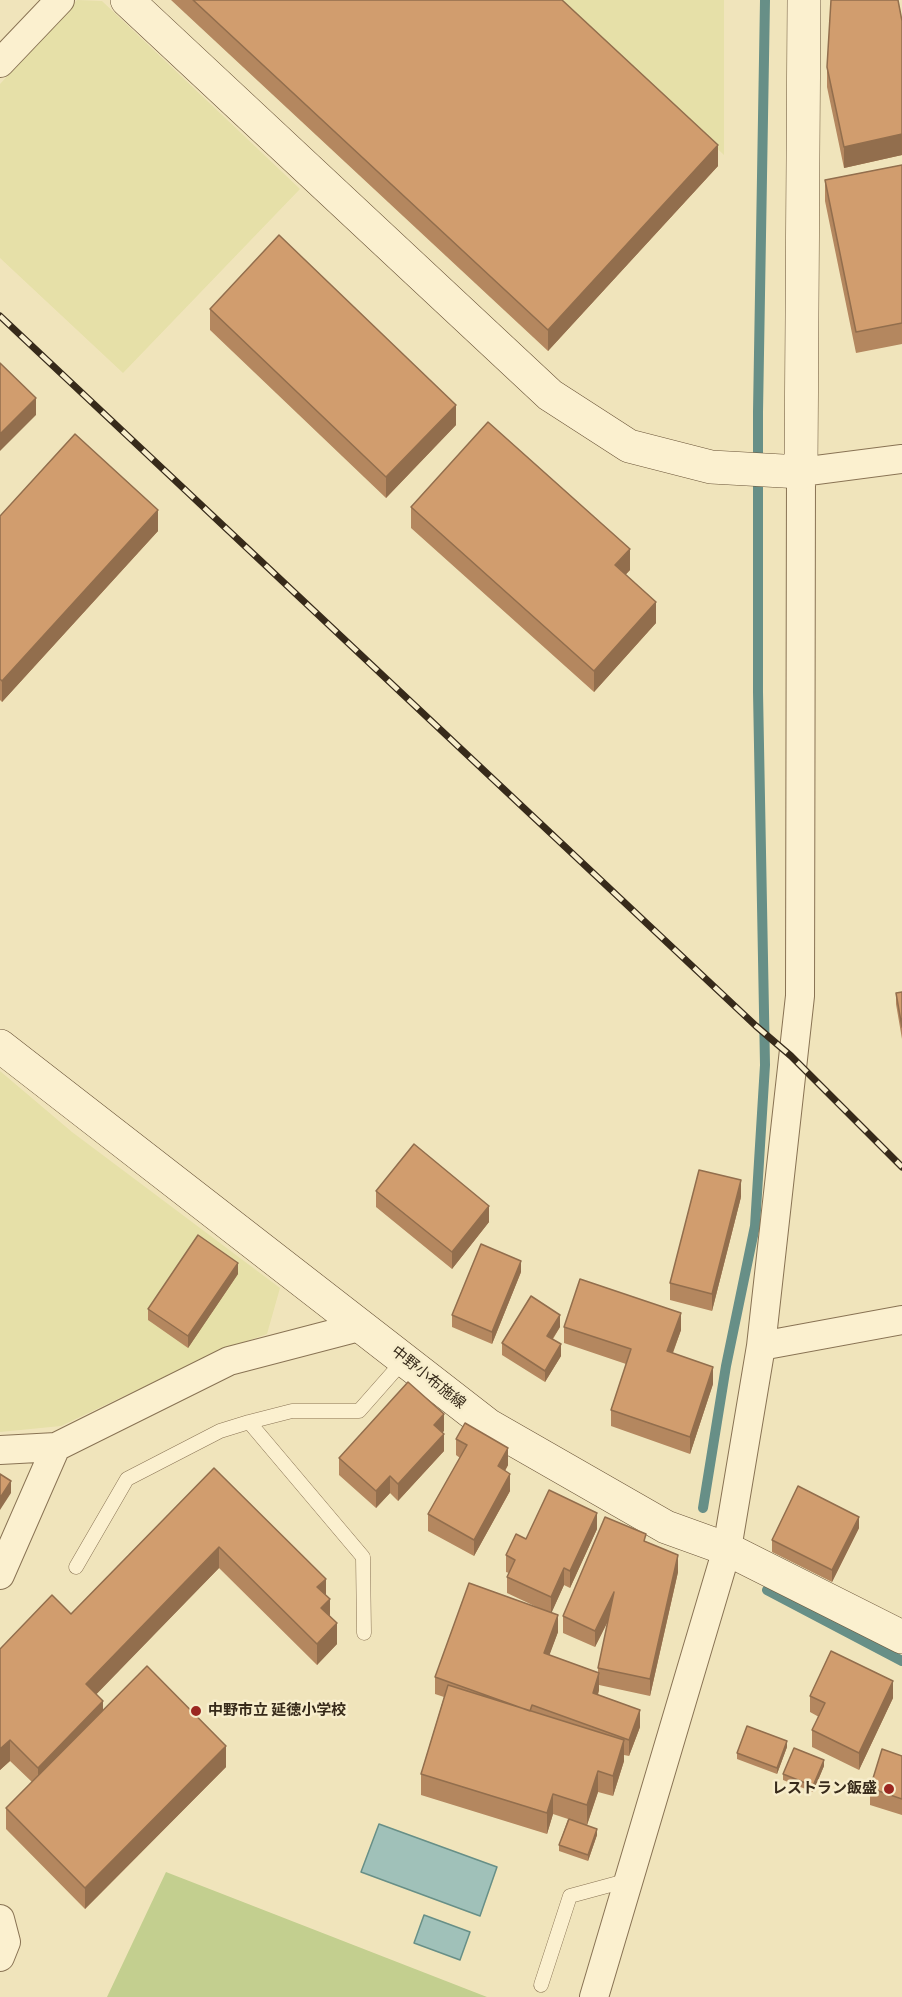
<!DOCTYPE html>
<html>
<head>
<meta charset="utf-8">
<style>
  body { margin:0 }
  canvas { display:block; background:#f0e4bb }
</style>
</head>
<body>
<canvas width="902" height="1997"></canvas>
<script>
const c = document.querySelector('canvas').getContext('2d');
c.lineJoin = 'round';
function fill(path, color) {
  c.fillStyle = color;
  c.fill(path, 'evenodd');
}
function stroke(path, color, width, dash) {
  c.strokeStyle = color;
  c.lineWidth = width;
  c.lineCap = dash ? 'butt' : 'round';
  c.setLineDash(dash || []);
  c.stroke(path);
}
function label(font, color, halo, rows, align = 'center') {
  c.font = font + ' "Source Serif 4","Noto Sans JP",serif';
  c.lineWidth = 5;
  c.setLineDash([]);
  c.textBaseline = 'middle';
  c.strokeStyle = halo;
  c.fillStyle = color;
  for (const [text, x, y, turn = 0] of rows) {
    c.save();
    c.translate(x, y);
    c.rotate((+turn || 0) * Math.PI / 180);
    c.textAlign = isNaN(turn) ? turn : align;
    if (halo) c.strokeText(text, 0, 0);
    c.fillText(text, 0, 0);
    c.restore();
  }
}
const farmland = new Path2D(`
  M 77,0 L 102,1 L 300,189 L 123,373 L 0,258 L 0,84 Z
  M 560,0 L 724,0 L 724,155 Z
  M 0,1071 L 72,1132 L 280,1288 L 267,1334 L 219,1351 L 61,1426 L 0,1432 Z`);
const green = new Path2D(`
  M 166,1872 L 487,1997 L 107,1997 Z`);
const water = new Path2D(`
  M 379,1824 L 497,1867 L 480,1916 L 361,1872 Z
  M 424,1915 L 470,1932 L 460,1960 L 414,1943 Z`);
const stream = new Path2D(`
  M 703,1508 L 726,1366 L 755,1226 L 765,1065 L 758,692 L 758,412 L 765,0
  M 767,1590 L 902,1661`);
const lane = new Path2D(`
  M 249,1422 L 363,1557 L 364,1633
  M 76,1567 L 127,1479 L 220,1431 L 249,1422 L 292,1411 L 359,1411 L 404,1360
  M 541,1985 L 570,1896 L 629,1880`);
const street = new Path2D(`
  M 0,63 L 60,0
  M 761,1346 L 902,1320
  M 0,1450 L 56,1447 L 229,1361 L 363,1326
  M 0,1575 L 56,1447
  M 0,1919 L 6,1942 L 0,1957
  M 594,1997 L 727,1549 L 761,1346 L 800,996 L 801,472 L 902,459`);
const secondary = new Path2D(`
  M 127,0 L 550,395 L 629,446 L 711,467 L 801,472 L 804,0
  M 0,1046 L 488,1425 L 666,1527 L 727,1549 L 902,1637`);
const rail = new Path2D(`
  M 0,316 L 756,1026 L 791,1056 L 902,1167`);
const wall = new Path2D(`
  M 171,0 L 562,0 L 718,166 L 548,351 Z
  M 902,21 L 902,155 L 844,168 L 827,87 L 827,67 Z
  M 902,165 L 902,344 L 856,353 L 825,201 L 825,180 Z
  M 210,309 L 456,425 L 386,498 L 210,330 Z
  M 411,507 L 630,570 L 625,575 L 656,623 L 594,692 L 411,528 Z
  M 0,516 L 158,531 L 2,702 L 0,700 Z
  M 902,992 L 902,1039 L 896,1004 L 896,993 Z
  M 376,1191 L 489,1222 L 452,1269 L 376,1207 Z
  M 741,1197 L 712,1311 L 670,1300 L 670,1283 Z
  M 521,1272 L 492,1344 L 452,1327 L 452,1315 Z
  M 238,1274 L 188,1348 L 148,1320 L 148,1309 Z
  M 560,1327 L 553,1339 L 561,1356 L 545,1382 L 502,1355 L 502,1343 Z
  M 564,1327 L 681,1330 L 673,1353 L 713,1384 L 690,1454 L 611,1426 L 611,1410 L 626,1364 L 564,1343 Z
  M 444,1431 L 442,1432 L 444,1451 L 398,1501 L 390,1493 L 376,1508 L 339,1475 L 339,1458 Z
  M 456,1439 L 508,1465 L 505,1471 L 510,1491 L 474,1556 L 428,1531 L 428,1514 L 460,1458 L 456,1455 Z
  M 214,1468 L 326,1596 L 330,1616 L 337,1644 L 317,1665 L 219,1568 L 96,1694 L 103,1710 L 226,1767 L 85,1909 L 6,1829 L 6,1808 L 32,1782 L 10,1761 L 0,1770 L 0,1649 L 71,1614 Z
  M 859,1528 L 832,1582 L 772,1552 L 772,1540 Z
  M 597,1529 L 570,1588 L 564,1585 L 551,1613 L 558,1632 L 549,1655 L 598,1673 L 598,1668 L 608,1621 L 595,1647 L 563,1633 L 563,1616 L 646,1542 L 678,1572 L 650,1696 L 599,1685 L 599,1690 L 598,1695 L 640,1727 L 629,1756 L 624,1755 L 624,1761 L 613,1796 L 598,1792 L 587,1825 L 597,1835 L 588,1861 L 559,1851 L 559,1845 L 568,1819 L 553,1814 L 547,1834 L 421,1795 L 421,1774 L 444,1697 L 435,1694 L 435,1677 L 543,1610 L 507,1593 L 507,1577 L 509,1573 L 506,1572 L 506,1555 L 526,1539 Z
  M 810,1696 L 893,1698 L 859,1770 L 812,1747 L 812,1730 L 819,1717 L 810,1712 Z
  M 787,1747 L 777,1774 L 737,1759 L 737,1753 Z
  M 902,1756 L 902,1815 L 870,1805 L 870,1788 Z
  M 824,1766 L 813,1792 L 783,1780 L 783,1774 Z`);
const shadedWall = new Path2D(`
  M 902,134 L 902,155 L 844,168 L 844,147 Z
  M 718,145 L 718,166 L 548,351 L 548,330 Z
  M 36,398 L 36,415 L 0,451 L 0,434 Z
  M 456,405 L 456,425 L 386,498 L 386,477 Z
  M 158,510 L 158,531 L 2,702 L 2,681 Z
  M 630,549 L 630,570 L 615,586 L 615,565 Z
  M 656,602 L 656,623 L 594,692 L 594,671 Z
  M 741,1180 L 741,1197 L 712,1311 L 712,1294 Z
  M 489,1206 L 489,1222 L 452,1269 L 452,1252 Z
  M 521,1261 L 521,1272 L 492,1344 L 492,1332 Z
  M 238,1263 L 238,1274 L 188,1348 L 188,1336 Z
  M 681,1313 L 681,1330 L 667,1368 L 667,1351 Z
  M 560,1315 L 560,1327 L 547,1347 L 547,1336 Z
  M 561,1344 L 561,1356 L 545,1382 L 545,1371 Z
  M 713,1367 L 713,1384 L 690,1454 L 690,1437 Z
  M 444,1414 L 444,1431 L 434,1442 L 434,1425 Z
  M 444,1434 L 444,1451 L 398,1501 L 398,1484 Z
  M 508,1448 L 508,1465 L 498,1483 L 498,1466 Z
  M 510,1474 L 510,1491 L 474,1556 L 474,1540 Z
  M 390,1476 L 390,1493 L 376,1508 L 376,1491 Z
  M 11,1481 L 11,1493 L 0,1510 L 0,1498 Z
  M 597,1513 L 597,1529 L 570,1588 L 570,1571 Z
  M 859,1517 L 859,1528 L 832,1582 L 832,1570 Z
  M 219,1547 L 219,1568 L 86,1705 L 86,1684 Z
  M 678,1555 L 678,1572 L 650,1696 L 650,1679 Z
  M 564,1568 L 564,1585 L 551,1614 L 551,1597 Z
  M 326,1579 L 326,1600 L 317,1587 Z
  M 614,1592 L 614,1609 L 595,1647 L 595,1631 Z
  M 330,1599 L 330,1620 L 321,1608 Z
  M 558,1615 L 558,1632 L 544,1670 L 544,1653 Z
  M 337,1623 L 337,1644 L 317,1665 L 317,1644 Z
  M 599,1673 L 599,1690 L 593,1709 L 593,1693 Z
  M 893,1681 L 893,1698 L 859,1770 L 859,1753 Z
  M 103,1701 L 103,1722 L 38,1789 L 38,1768 Z
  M 640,1710 L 640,1727 L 629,1756 L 629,1740 Z
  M 10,1740 L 10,1761 L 0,1770 L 0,1749 Z
  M 624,1740 L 624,1761 L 613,1796 L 613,1776 Z
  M 787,1741 L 787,1747 L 777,1774 L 777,1768 Z
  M 226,1746 L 226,1767 L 85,1909 L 85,1888 Z
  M 824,1760 L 824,1766 L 813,1792 L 813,1786 Z
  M 598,1771 L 598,1792 L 587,1825 L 587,1805 Z
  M 553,1794 L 553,1814 L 547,1834 L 547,1813 Z
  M 597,1829 L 597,1835 L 588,1861 L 588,1855 Z`);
const building = new Path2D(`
  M 193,0 L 562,0 L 718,145 L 548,330 Z
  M 831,0 L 898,0 L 902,21 L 902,134 L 844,147 L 827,67 Z
  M 902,165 L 902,323 L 856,332 L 825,180 Z
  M 279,235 L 456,405 L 386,477 L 210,309 Z
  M 0,363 L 36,398 L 0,434 Z
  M 488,422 L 630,549 L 615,565 L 656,602 L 594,671 L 411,507 Z
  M 75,434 L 158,510 L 2,681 L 0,679 L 0,516 Z
  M 902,992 L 902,1027 L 896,993 Z
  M 414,1144 L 489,1206 L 452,1252 L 376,1191 Z
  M 699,1170 L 741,1180 L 712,1294 L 670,1283 Z
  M 198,1235 L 238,1263 L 188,1336 L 148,1309 Z
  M 481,1244 L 521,1261 L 492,1332 L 452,1315 Z
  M 580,1279 L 681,1313 L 667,1351 L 713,1367 L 690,1437 L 611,1410 L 631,1349 L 564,1327 Z
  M 531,1296 L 560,1315 L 547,1336 L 561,1344 L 545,1371 L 502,1343 Z
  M 408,1382 L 444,1414 L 434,1425 L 444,1434 L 398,1484 L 390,1476 L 376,1491 L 339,1458 Z
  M 465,1423 L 508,1448 L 498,1466 L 510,1474 L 474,1540 L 428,1514 L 467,1445 L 456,1439 Z
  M 214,1468 L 326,1579 L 317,1587 L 330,1599 L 321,1608 L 337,1623 L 317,1644 L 219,1547 L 86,1684 L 103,1701 L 38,1768 L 10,1740 L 0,1749 L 0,1649 L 52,1595 L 71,1614 Z
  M 0,1474 L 11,1481 L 0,1498 Z
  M 798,1486 L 859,1517 L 832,1570 L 772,1540 Z
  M 549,1490 L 597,1513 L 570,1571 L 564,1568 L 551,1597 L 507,1577 L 515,1560 L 506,1555 L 516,1534 L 526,1539 Z
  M 605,1517 L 646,1534 L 644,1541 L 678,1555 L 650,1679 L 598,1668 L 614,1592 L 595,1631 L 563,1616 Z
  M 469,1583 L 558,1615 L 544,1653 L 599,1673 L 593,1693 L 640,1710 L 629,1740 L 532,1705 L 530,1711 L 435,1677 Z
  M 831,1651 L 893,1681 L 859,1753 L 812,1730 L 825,1703 L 810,1696 Z
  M 147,1666 L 226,1746 L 85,1888 L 6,1808 Z
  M 448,1685 L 624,1740 L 613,1776 L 598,1771 L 587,1805 L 553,1794 L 547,1813 L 421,1774 Z
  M 747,1726 L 787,1741 L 777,1768 L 737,1753 Z
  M 794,1748 L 824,1760 L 813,1786 L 783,1774 Z
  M 882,1749 L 902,1756 L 902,1799 L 870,1788 Z
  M 569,1819 L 597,1829 L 588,1855 L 559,1845 Z`);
const markers = [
  [196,1711,6,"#9b2720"],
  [889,1789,6,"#9b2720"]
];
const streetNames = [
  ["中野小布施線",428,1378,39]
];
const poiNames = [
  ["中野市立 延徳小学校",208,1711],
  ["レストラン飯盛",877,1789,"right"]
];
fill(farmland, '#e6e0a8');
fill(green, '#c3cf8f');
fill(water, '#a0c1b9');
stroke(water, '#678f87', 1.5);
stroke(stream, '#678f87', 10);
stroke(lane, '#897354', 15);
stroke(street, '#897354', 30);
stroke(secondary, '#6a5438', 34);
stroke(lane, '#fbf0cf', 14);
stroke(street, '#fbf0cf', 28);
stroke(secondary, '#fbf0cf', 33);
stroke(rail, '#372a1a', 7);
stroke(rail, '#f7edcb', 4.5, [14]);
fill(wall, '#b4875f');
fill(shadedWall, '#926e4d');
fill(building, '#d19d6e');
stroke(building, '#926e4d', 1.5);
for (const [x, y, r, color] of markers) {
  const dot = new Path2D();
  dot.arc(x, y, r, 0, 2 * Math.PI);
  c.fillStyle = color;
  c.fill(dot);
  stroke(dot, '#f7edcb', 2);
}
label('15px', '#372a1a', '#f7edcb', streetNames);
label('bold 15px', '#372a1a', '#f7edcb', poiNames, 'left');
</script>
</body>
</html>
